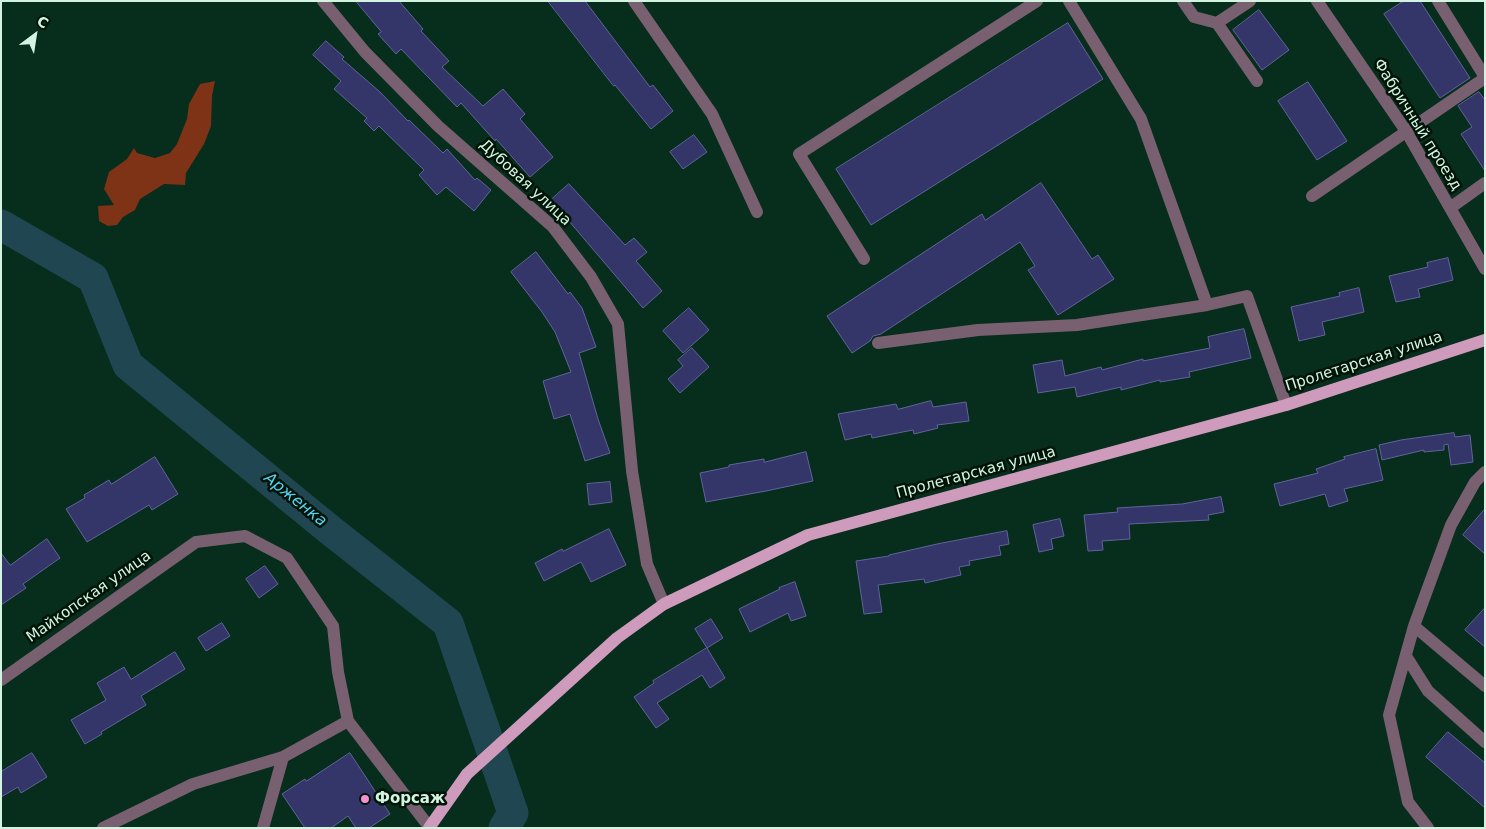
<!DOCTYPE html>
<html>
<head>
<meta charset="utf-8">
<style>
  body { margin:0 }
  #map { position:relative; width:1486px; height:829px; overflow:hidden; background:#072d1c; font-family:"DejaVu Sans",sans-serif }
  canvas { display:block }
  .frame { position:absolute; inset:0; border:2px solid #d3f4e1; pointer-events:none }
  .north { position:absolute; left:10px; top:10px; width:50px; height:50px; -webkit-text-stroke:4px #001407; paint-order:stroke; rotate:31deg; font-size:14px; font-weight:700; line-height:20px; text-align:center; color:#d3f4e1 }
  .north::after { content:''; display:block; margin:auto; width:18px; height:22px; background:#d3f4e1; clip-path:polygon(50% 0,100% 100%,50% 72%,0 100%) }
</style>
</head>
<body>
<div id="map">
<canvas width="1486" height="829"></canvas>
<div class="frame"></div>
<div class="north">С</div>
</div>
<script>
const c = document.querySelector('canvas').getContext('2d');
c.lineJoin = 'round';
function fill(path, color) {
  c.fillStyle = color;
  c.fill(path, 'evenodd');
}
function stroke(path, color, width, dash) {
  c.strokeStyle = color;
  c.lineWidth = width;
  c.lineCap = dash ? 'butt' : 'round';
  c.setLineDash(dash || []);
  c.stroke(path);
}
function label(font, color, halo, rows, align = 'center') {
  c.font = font + ' "DejaVu Sans",sans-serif';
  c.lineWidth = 5;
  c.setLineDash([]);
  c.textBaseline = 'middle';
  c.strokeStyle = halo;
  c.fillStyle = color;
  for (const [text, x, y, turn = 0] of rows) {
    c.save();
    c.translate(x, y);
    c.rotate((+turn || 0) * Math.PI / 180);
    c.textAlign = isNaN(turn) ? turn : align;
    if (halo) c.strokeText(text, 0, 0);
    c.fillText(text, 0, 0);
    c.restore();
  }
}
const green = new Path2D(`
  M 215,81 L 212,96 L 211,126 L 204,144 L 186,173 L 185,185 L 164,184 L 140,199 L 135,210 L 123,217 L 117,225 L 108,226 L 99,221 L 98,206 L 114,205 L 104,189 L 109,172 L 127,159 L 134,148 L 137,153 L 155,158 L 170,153 L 177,144 L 187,119 L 189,104 L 200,84 Z`);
const river = new Path2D(`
  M 1,225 L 93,278 L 128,365 L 330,530 L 448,623 L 513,813 L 504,828`);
const building = new Path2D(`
  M 356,1 L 399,1 L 423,29 L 421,31 L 449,61 L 442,67 L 483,106 L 503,89 L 525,114 L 520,119 L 553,157 L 530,177 L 496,139 L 495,141 L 461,103 L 457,107 L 401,49 L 396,54 L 378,34 L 381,32 Z
  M 548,1 L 585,1 L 650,87 L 653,85 L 673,111 L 651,129 L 615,85 L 614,86 Z
  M 1404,1 L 1420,1 L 1470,78 L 1440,98 L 1384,14 Z
  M 1259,10 L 1289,50 L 1262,70 L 1233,30 Z
  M 1068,23 L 1103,79 L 871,225 L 836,169 Z
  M 326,41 L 344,57 L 342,59 L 380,92 L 408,121 L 409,120 L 443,153 L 447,149 L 475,180 L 477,178 L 491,190 L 474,211 L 446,187 L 437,195 L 419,175 L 424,170 L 379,126 L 374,131 L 364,121 L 367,118 L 334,89 L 341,81 L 313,55 Z
  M 1308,82 L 1347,141 L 1317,160 L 1278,101 Z
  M 1479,92 L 1485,100 L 1485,171 L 1461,134 L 1472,127 L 1458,106 Z
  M 694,135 L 707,152 L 683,169 L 670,152 Z
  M 1041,183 L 1092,259 L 1098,255 L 1114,279 L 1058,315 L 1028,270 L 1035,266 L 1020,242 L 881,334 L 873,336 L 870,341 L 852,353 L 827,316 L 982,214 L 985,220 Z
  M 569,184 L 625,245 L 634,238 L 647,252 L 636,261 L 662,291 L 643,308 L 551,200 Z
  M 536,252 L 568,294 L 570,292 L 582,308 L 596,347 L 579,353 L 598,419 L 610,453 L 585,461 L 570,414 L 554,419 L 543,381 L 571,372 L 555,332 L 542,312 L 511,272 Z
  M 1448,258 L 1453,280 L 1418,289 L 1420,297 L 1396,302 L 1389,276 L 1428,267 L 1427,263 Z
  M 1359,288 L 1364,312 L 1322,322 L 1325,335 L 1299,341 L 1291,307 L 1340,296 L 1339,293 Z
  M 689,308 L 709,330 L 683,353 L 663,331 Z
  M 1244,329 L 1251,358 L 1189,372 L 1190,377 L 1160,382 L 1160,380 L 1121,390 L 1121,387 L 1077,397 L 1075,387 L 1038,393 L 1033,365 L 1062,360 L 1065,376 L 1101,367 L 1102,370 L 1143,359 L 1143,361 L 1210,348 L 1208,337 Z
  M 692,348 L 709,367 L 680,393 L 668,379 L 683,366 L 678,360 Z
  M 931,401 L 933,407 L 966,402 L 969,421 L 937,425 L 938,428 L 914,434 L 913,430 L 872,438 L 871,434 L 845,440 L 838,414 L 896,404 L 898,409 Z
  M 1454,433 L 1455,437 L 1470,435 L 1473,462 L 1451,465 L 1448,444 L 1444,445 L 1444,450 L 1424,452 L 1424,450 L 1382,460 L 1379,445 L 1401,440 Z
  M 1376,449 L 1383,480 L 1344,489 L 1348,501 L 1329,507 L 1325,494 L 1280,506 L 1274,484 L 1318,473 L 1316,469 L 1345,459 L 1344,457 Z
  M 806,452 L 813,481 L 766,491 L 706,502 L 700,473 L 729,467 L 729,465 L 764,459 L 764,462 Z
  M 155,457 L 178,494 L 152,510 L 149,505 L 87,542 L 66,509 L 85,498 L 84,495 L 109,480 L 111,484 Z
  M 610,482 L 612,502 L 589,505 L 587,484 Z
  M 1221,497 L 1224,512 L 1208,515 L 1209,520 L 1129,524 L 1130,539 L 1102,541 L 1103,550 L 1088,551 L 1084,515 L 1118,512 L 1117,508 L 1182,504 Z
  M 1485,509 L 1485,554 L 1463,535 Z
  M 1060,519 L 1064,536 L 1051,539 L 1053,549 L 1039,552 L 1033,525 Z
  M 609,529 L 626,565 L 591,582 L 581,562 L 544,581 L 535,563 L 562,549 L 563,551 Z
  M 1007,531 L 1009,544 L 999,546 L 1001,555 L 969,561 L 970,565 L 959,567 L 961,575 L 925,583 L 924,579 L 878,585 L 882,612 L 864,614 L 856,561 L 889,556 L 889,555 L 937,544 Z
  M 47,539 L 60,558 L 23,584 L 26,588 L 1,605 L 1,553 L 10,565 Z
  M 265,566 L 278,584 L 259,598 L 246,579 Z
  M 795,582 L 806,616 L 791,621 L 788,613 L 750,632 L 739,609 L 780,589 L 779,588 Z
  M 1485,608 L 1485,647 L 1465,630 Z
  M 711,619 L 723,638 L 707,648 L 695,629 Z
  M 222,623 L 230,636 L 206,651 L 198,638 Z
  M 707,648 L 725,678 L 710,688 L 702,675 L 657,703 L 669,719 L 656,728 L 634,697 L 654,683 L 653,681 Z
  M 175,652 L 185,669 L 141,696 L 146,705 L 101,732 L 102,734 L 85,744 L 71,720 L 106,700 L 97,683 L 124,667 L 131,679 Z
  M 1448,732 L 1485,763 L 1485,808 L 1426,757 Z
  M 32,753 L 47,777 L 21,793 L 18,787 L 1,797 L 1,772 Z
  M 350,753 L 390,814 L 369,828 L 356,828 L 348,816 L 331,828 L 305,828 L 282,794 L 305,779 L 306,781 Z`);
const minor = new Path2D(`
  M 323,1 L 365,52 L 438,126 L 553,227 L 591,277 L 618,324 L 632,471 L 647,564 L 664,604
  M 634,1 L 712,114 L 757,212
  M 1069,1 L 1141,119 L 1207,305 L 1247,296 L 1286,405
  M 1183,1 L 1194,17 L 1217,23 L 1257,81
  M 1317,1 L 1406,131 L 1485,269
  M 1438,1 L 1485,77
  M 1217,23 L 1250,1
  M 1312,196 L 1485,78
  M 1450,208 L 1485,183
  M 864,259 L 799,154 L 1037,1
  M 878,343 L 978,330 L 1077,325 L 1207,305
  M 1414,626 L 1485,686
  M 1406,656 L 1428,691 L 1485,742
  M 1,680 L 196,542 L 245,536 L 287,558 L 333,626 L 338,672 L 348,721
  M 103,828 L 193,784 L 283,757 L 348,721 L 430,828
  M 263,828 L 283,757
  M 1428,828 L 1408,802 L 1389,715 L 1414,626 L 1451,525 L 1475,482 L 1485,472`);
const major = new Path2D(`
  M 429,828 L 467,774 L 617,638 L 664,604 L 808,535 L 1286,405 L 1485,340`);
const markers = [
  [365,799,5,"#f491d4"]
];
const streetNames = [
  ["Фабричный проезд",1417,125,58],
  ["Дубовая улица",525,183,43],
  ["Пролетарская улица",1364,362,-18],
  ["Пролетарская улица",976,473,-15],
  ["Майкопская улица",89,597,-35]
];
const poiNames = [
  ["Форсаж",375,799]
];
const waterNames = [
  ["Арженка",295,500,39]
];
fill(green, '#7e3317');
stroke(river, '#204651', 31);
fill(building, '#343568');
stroke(building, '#60649b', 1);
stroke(minor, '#796070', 12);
stroke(major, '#ce9bbc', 12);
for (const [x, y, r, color] of markers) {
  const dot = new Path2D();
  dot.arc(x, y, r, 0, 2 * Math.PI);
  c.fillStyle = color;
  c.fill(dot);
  stroke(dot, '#001407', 2);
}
label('15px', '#d3f4e1', '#001407', streetNames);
label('bold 15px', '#d3f4e1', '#001407', poiNames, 'left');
label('italic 16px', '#56d0f3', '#001407', waterNames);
</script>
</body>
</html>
